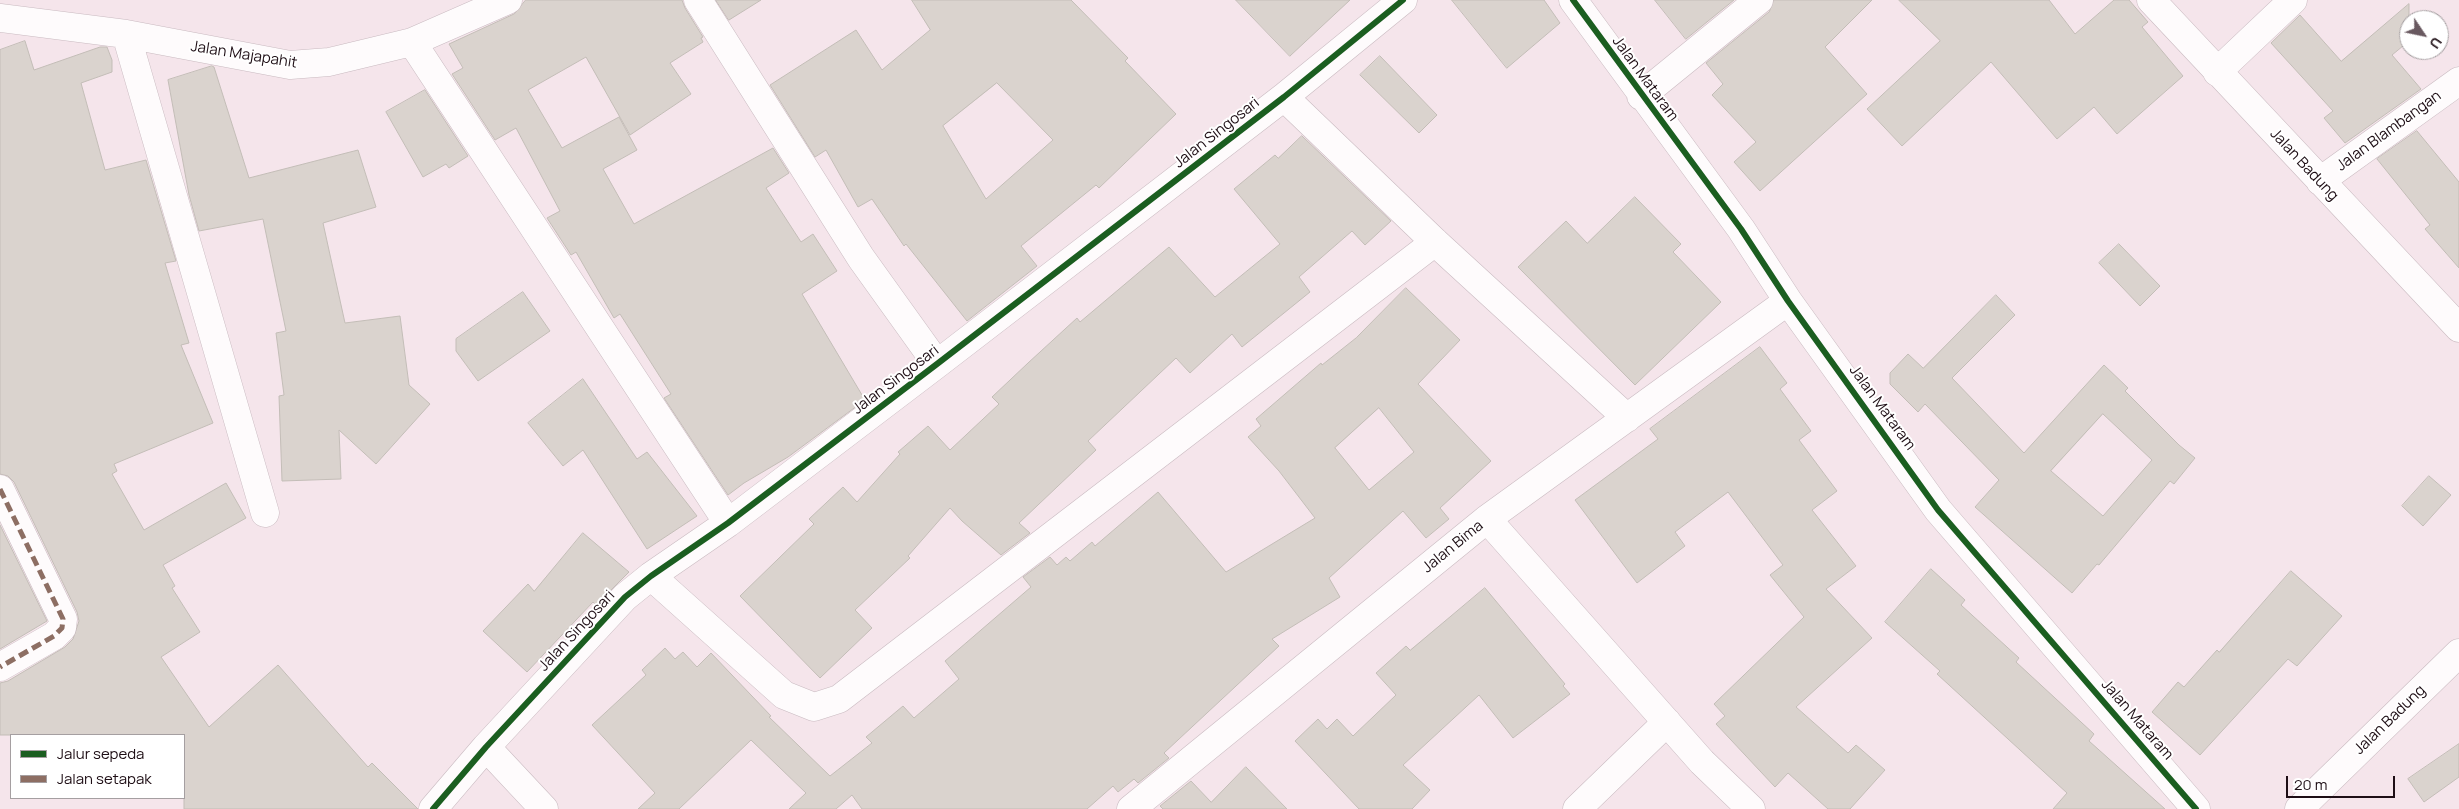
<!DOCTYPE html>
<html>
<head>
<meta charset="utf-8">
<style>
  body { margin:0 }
  #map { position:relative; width:2459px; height:809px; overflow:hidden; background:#f5e5eb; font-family:Manrope,sans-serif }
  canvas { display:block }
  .legend { position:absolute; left:10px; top:734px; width:175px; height:65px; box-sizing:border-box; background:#fff; border:1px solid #a59fa1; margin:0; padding:6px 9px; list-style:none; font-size:15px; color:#1e0e15 }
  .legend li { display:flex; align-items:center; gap:10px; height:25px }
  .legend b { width:25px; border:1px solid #a59fa1 }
  .north { position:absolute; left:2399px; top:10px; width:50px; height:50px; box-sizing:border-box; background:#fff; border:1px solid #a59fa1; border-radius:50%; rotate:124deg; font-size:14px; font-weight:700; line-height:20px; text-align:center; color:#1e0e15 }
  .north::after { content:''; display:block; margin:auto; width:18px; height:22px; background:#695960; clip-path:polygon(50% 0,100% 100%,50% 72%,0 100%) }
  .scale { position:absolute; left:2286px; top:776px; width:109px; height:22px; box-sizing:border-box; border:2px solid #1e0e15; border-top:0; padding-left:6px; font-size:15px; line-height:18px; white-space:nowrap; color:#1e0e15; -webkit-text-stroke:4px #fff; paint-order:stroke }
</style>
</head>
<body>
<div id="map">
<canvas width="2459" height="809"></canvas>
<ul class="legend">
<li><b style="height:6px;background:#1b5e20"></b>Jalur sepeda</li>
<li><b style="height:6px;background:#8d6e63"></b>Jalan setapak</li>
</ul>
<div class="north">U</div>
<div class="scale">20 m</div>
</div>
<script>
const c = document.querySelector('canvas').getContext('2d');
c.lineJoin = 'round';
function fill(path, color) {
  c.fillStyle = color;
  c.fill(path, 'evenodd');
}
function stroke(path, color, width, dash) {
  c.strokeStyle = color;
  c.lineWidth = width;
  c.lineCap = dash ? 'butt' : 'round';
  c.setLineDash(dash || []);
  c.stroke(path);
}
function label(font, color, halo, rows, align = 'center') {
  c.font = font + ' Manrope,sans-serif';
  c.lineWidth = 4;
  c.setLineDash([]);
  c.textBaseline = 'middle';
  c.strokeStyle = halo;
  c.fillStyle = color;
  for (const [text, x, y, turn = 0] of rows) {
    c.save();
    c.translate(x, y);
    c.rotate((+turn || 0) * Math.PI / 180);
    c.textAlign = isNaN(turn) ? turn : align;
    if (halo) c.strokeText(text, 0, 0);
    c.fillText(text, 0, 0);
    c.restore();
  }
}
const building = new Path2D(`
  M 526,0 L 682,0 L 685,8 L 703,37 L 701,38 L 703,42 L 670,63 L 691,94 L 630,135 L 586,57 L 528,90 L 562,148 L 619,117 L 637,150 L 603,169 L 634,224 L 773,148 L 789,173 L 766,188 L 801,242 L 813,234 L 837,271 L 802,294 L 865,400 L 788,457 L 744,483 L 728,495 L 664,398 L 671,394 L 620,314 L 614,318 L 576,252 L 571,255 L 547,218 L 560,211 L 516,128 L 495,140 L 452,74 L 463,68 L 449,44 L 514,14 Z
  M 716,0 L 761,0 L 729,20 Z
  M 912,0 L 1071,0 L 1128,58 L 1125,61 L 1176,114 L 1099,188 L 1096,185 L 1021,246 L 1037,266 L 967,321 L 906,244 L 904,246 L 872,199 L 858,207 L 826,150 L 815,157 L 770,85 L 856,30 L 882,70 L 930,30 ZM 997,83 L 1053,140 L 986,199 L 943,126 Z
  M 1236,0 L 1350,0 L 1290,56 Z
  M 1452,0 L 1544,0 L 1560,23 L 1507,68 Z
  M 1655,0 L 1734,0 L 1686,39 Z
  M 1774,0 L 1872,0 L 1825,47 L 1867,94 L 1760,191 L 1734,162 L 1756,142 L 1712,95 L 1723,84 L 1706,63 L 1769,12 Z
  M 1899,0 L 2049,0 L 2075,34 L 2114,0 L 2129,0 L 2148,22 L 2142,27 L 2183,76 L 2117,134 L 2094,107 L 2057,139 L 1991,62 L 1902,146 L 1867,109 L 1940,41 Z
  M 2409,4 L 2409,41 L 2392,55 L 2421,89 L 2345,143 L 2324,118 L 2333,111 L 2271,43 L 2300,15 L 2341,61 Z
  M 25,41 L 34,70 L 100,47 L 107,47 L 112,60 L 112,72 L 81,83 L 105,170 L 146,160 L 176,261 L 165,263 L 189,343 L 181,345 L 213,423 L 114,464 L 117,471 L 112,474 L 144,530 L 226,483 L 246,518 L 163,565 L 175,586 L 172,588 L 200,632 L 161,657 L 209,727 L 278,665 L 368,767 L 372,763 L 418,809 L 184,809 L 184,735 L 0,735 L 0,683 L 8,681 L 65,647 L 73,639 L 79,621 L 77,612 L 14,482 L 8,476 L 0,474 L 0,50 Z
  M 1380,56 L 1437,115 L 1419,133 L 1360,75 Z
  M 212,66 L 214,67 L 249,178 L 358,150 L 376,207 L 323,223 L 345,323 L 400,316 L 409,385 L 430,404 L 376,464 L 339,430 L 341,479 L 282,481 L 279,396 L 284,395 L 276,333 L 286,331 L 263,219 L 199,231 L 189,195 L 168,80 Z
  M 425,90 L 468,156 L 449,168 L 446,164 L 423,177 L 386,112 Z
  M 2417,131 L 2459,182 L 2459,268 L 2425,229 L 2430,225 L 2377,159 Z
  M 1302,136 L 1391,221 L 1365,245 L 1352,231 L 1299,277 L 1310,292 L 1242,347 L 1232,334 L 1190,373 L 1176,358 L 1088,441 L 1096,450 L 1019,523 L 1030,533 L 1001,555 L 962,521 L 950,508 L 908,556 L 910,558 L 855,610 L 872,628 L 820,678 L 740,596 L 814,524 L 809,519 L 843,487 L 857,502 L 900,454 L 898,452 L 928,426 L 950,450 L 999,404 L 992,397 L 1028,363 L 1077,318 L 1080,322 L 1169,247 L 1215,297 L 1280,244 L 1234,189 L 1275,155 L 1278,158 Z
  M 1635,197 L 1681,244 L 1673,252 L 1721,302 L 1635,385 L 1518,267 L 1566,221 L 1587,243 Z
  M 2119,244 L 2160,286 L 2140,306 L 2099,263 Z
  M 1406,288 L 1460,340 L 1418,384 L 1491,461 L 1440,508 L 1449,519 L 1426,538 L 1403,511 L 1329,578 L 1340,597 L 1272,639 L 1279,646 L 1164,753 L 1169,758 L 1138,783 L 1134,779 L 1118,792 L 1113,786 L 1087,809 L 862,809 L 852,795 L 836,809 L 789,809 L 806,793 L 751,740 L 679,809 L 638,809 L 655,793 L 592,725 L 646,675 L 642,670 L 665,648 L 675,659 L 683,652 L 697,667 L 711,653 L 771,716 L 769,717 L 830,776 L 872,743 L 866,737 L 903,706 L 914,718 L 959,679 L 945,661 L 1031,587 L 1023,577 L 1050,557 L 1057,565 L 1066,557 L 1070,561 L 1092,542 L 1095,546 L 1158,492 L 1226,572 L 1315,518 L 1279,471 L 1248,437 L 1261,426 L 1256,419 L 1321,363 L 1322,365 L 1356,338 ZM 1379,408 L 1414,452 L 1369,490 L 1335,448 Z
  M 523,292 L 550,331 L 478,381 L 456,351 L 456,339 Z
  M 1996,295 L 2015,315 L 1952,378 L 2024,453 L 2104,365 L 2128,388 L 2125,391 L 2179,445 L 2195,458 L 2174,484 L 2170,481 L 2099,565 L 2097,564 L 2072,593 L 1975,507 L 1999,480 L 1925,404 L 1918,412 L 1890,384 L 1890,373 L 1908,354 L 1923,368 ZM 2103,414 L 2152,460 L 2103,516 L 2051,471 Z
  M 1760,347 L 1787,383 L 1780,389 L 1811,431 L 1799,440 L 1837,491 L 1812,510 L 1856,566 L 1826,589 L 1872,638 L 1796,707 L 1848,753 L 1856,745 L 1885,770 L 1850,809 L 1828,809 L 1788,773 L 1775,787 L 1716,724 L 1725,716 L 1714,704 L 1804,617 L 1770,575 L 1783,565 L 1728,492 L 1675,532 L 1685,546 L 1637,583 L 1575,500 L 1658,439 L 1650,429 Z
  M 583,379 L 637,459 L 647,452 L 697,516 L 647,549 L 583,450 L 563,466 L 528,423 Z
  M 2429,476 L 2451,495 L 2423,526 L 2402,506 Z
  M 0,525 L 47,621 L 0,649 Z
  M 583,533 L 629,572 L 596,605 L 593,602 L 527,672 L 483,631 L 528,584 L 534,591 Z
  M 1931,569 L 1965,600 L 1961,605 L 2019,658 L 2016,662 L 2094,734 L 2089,741 L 2165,809 L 2053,809 L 2067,793 L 1937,674 L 1940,671 L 1885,622 Z
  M 2291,571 L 2342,616 L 2297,666 L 2288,659 L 2200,755 L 2152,712 L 2178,682 L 2184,687 L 2217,650 L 2219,652 Z
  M 1485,588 L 1565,684 L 1563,686 L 1570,694 L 1513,738 L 1479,695 L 1403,765 L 1430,790 L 1412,809 L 1359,809 L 1295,741 L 1318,719 L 1327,729 L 1337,719 L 1353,736 L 1396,695 L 1376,673 L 1406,646 L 1410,650 Z
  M 2459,744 L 2459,777 L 2424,802 L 2408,779 Z
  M 1246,767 L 1287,809 L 1163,809 L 1160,806 L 1191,781 L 1211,802 Z`);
const street = new Path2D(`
  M 698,0 L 861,258 L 937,364
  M 1573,0 L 1741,229 L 1788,301 L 1938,510 L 2196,809
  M 2151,0 L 2459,328
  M 0,18 L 126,34 L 290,65 L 329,62 L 412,42 L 508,0
  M 126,34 L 265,513
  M 412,42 L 728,523
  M 2217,72 L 2293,0
  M 1641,96 L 1759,0
  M 1284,97 L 1435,242 L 1627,418
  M 2320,181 L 2459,81
  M 0,489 L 63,619 L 62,628 L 54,636 L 0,667
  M 1487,519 L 1702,762 L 1751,809
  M 651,576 L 784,695 L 814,707 L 839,699 L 1435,242
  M 486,747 L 544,809
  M 433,809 L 486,747 L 625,597 L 651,576 L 728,523 L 937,364 L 1284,97 L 1403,0
  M 1131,809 L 1487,519 L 1788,301
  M 1577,809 L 1667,722
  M 2299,809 L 2459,653`);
const quiet = new Path2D(`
  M 0,489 L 63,619 L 62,628 L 54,636 L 0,667`);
const cycleway = new Path2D(`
  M 1573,0 L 1741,229 L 1788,301 L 1938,510 L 2196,809
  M 433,809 L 486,747 L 625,597 L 651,576 L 728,523 L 937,364 L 1284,97 L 1403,0`);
const streetNames = [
  ["Jalan Majapahit",244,55,9],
  ["Jalan Mataram",1645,79,54],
  ["Jalan Blambangan",2389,131,-36],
  ["Jalan Singosari",1217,133,-38],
  ["Jalan Badung",2304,165,47],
  ["Jalan Singosari",896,380,-37],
  ["Jalan Mataram",1882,408,54],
  ["Jalan Bima",1453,547,-39],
  ["Jalan Singosari",577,631,-47],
  ["Jalan Mataram",2137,720,49],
  ["Jalan Badung",2390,720,-44]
];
fill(building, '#dad3ce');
stroke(building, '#c3bdb7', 1);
stroke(street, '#c9bac0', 29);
stroke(street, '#fefbfc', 28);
stroke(quiet, '#8d6e63', 5, [10, 5]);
stroke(cycleway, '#1b5e20', 6);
label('15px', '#1e0e15', '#fff', streetNames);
</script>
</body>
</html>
